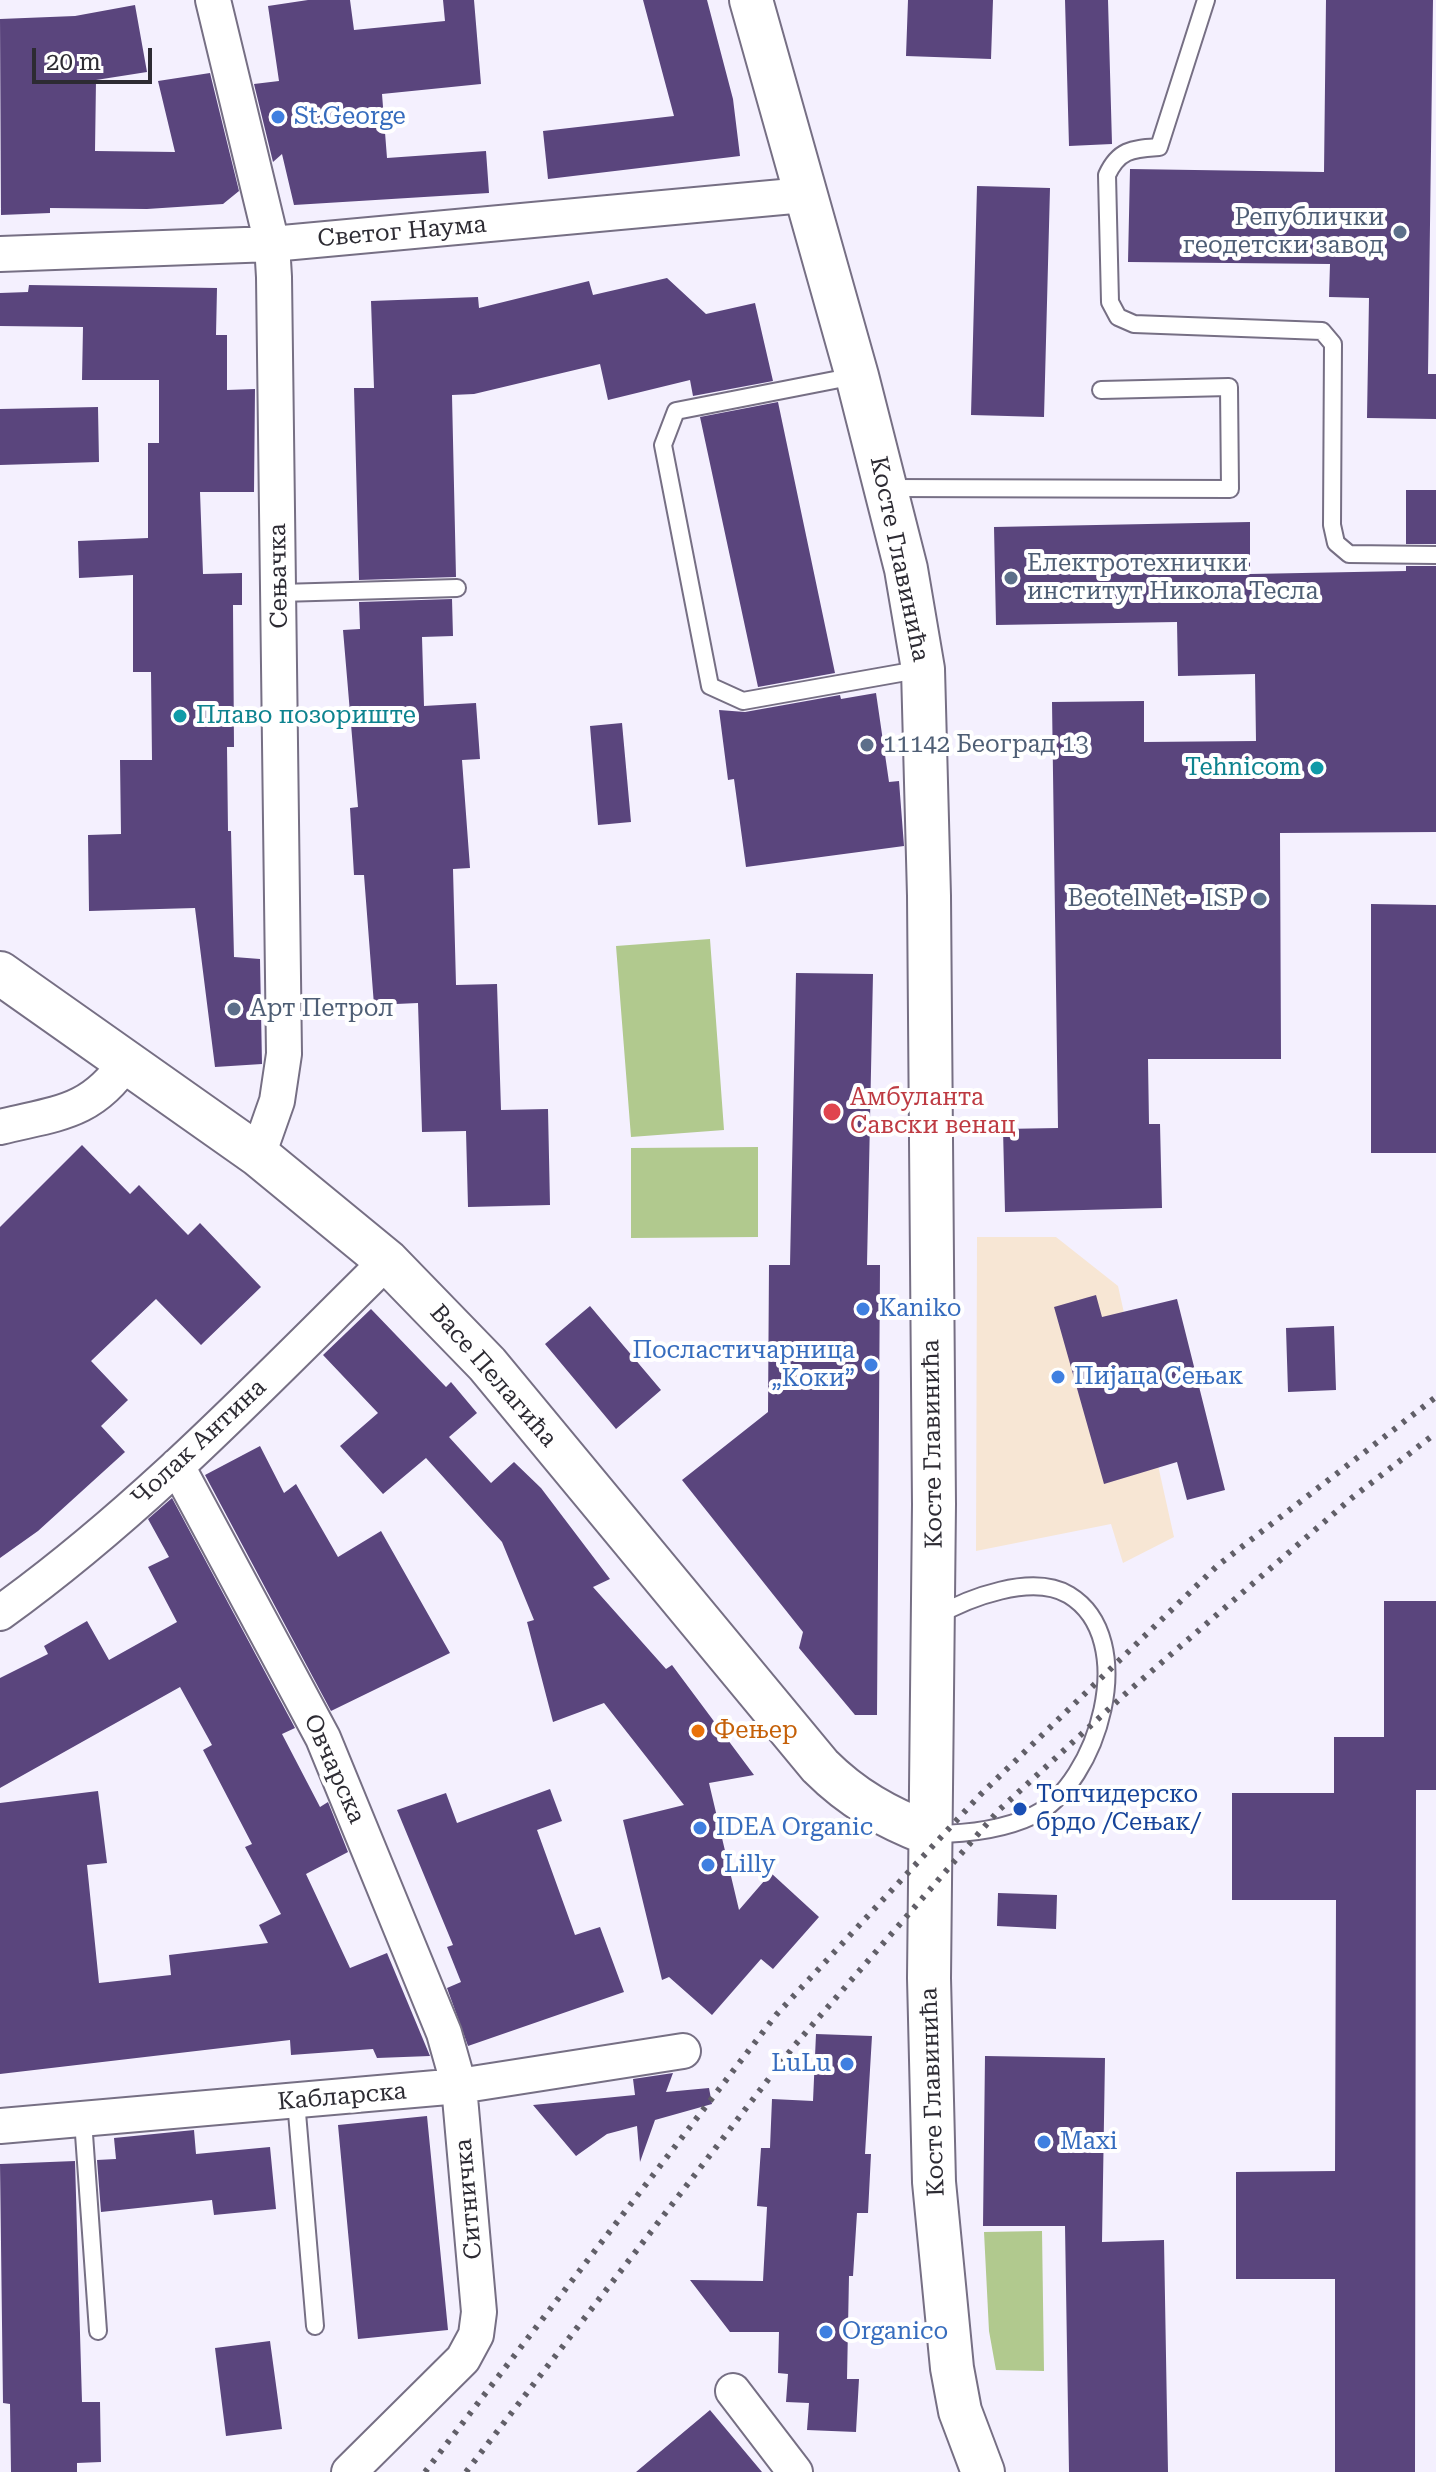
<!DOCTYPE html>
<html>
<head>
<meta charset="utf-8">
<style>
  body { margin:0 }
  #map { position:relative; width:1436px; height:2472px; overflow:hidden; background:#f4f0fe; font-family:"Roboto Serif",serif }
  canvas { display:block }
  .scale { position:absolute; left:32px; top:48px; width:120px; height:36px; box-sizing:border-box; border:4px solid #2d2b33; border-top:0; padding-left:10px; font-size:24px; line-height:28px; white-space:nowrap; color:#2d2b33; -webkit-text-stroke:6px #fff; paint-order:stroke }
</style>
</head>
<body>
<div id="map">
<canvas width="1436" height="2472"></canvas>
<div class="scale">20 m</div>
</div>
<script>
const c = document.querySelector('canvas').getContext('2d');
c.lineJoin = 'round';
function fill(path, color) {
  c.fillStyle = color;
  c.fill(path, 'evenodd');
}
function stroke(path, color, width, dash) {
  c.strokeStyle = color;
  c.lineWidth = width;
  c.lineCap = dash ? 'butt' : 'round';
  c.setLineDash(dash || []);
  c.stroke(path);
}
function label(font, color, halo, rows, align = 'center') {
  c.font = font + ' "Roboto Serif",serif';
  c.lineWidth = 8;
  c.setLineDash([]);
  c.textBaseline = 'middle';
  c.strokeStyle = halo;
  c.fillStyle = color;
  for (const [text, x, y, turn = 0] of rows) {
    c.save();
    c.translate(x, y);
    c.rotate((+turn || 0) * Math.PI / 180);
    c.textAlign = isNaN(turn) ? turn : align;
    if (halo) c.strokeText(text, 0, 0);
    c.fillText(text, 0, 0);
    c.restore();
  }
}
const commercial = new Path2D(`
  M 977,1237 L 1056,1237 L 1118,1286 L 1174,1537 L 1123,1563 L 1111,1524 L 976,1551 Z`);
const green = new Path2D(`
  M 710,939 L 724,1130 L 631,1137 L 616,946 Z
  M 758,1147 L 758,1237 L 631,1238 L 631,1148 Z
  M 1042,2231 L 1044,2371 L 996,2370 L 989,2331 L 984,2232 Z`);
const building = new Path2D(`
  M 308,0 L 350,0 L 354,30 L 445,21 L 443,0 L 474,0 L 481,84 L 382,94 L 387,158 L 486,151 L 489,193 L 294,205 L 282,154 L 273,162 L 254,84 L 279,81 L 268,6 Z
  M 643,0 L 707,0 L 733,99 L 740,156 L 548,179 L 543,131 L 674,116 Z
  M 908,0 L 993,0 L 991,59 L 906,56 Z
  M 1065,0 L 1108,0 L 1112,144 L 1069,146 Z
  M 1326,0 L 1433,0 L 1428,374 L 1436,374 L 1436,419 L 1367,418 L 1369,298 L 1329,297 L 1330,264 L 1128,262 L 1130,169 L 1324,172 Z
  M 135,5 L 147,72 L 96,80 L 95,151 L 175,152 L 158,81 L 210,73 L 239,191 L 223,204 L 147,209 L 50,208 L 50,213 L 1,215 L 0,19 L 75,16 Z
  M 977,186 L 1050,188 L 1044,417 L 971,415 Z
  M 667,278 L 706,314 L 755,303 L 773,381 L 693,396 L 690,380 L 608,400 L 600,364 L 474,394 L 452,395 L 456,577 L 359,580 L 354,388 L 374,388 L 371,301 L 478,297 L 479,308 L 589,281 L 593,295 Z
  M 29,285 L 217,288 L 216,335 L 227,335 L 227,390 L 255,389 L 254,492 L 200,492 L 203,574 L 242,573 L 242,605 L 233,605 L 234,747 L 227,747 L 228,831 L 231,831 L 234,957 L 260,959 L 262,1064 L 215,1067 L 195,908 L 89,911 L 88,835 L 121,834 L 120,760 L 152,760 L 151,672 L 133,672 L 133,575 L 79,578 L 78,541 L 148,538 L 148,443 L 159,443 L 159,380 L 82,380 L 83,327 L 0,326 L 0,293 L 28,292 Z
  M 778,402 L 835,673 L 758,687 L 700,417 Z
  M 98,407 L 99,462 L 0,465 L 0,409 Z
  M 1406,490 L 1436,490 L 1436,544 L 1406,544 Z
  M 1250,522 L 1250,574 L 1406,571 L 1406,566 L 1436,566 L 1436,832 L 1280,833 L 1281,1059 L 1148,1059 L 1149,1124 L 1160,1124 L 1162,1208 L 1005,1212 L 1003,1129 L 1058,1128 L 1052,702 L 1144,701 L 1144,742 L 1256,741 L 1255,674 L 1178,676 L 1177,622 L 996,625 L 994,527 Z
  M 452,599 L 453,636 L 422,637 L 424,706 L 476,703 L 480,759 L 462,760 L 470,868 L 453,869 L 456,985 L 497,984 L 501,1110 L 548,1109 L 550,1205 L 468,1207 L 466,1131 L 422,1132 L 418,1003 L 374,1005 L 364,875 L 354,875 L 350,808 L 358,807 L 343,630 L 360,629 L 359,602 Z
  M 876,693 L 889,782 L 899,781 L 904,846 L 746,867 L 734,779 L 728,780 L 719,710 L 745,712 L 840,695 L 841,699 Z
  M 622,723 L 631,822 L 598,825 L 590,726 Z
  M 1371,904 L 1436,905 L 1436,1153 L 1371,1153 Z
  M 796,973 L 873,974 L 867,1265 L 880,1265 L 877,1715 L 855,1715 L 799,1648 L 803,1632 L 682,1480 L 768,1412 L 769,1265 L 790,1265 Z
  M 82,1145 L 130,1194 L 139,1185 L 188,1235 L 200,1223 L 261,1287 L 201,1345 L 156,1299 L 91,1361 L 128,1400 L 101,1426 L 125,1452 L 38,1531 L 0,1558 L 0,1227 Z
  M 1096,1295 L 1102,1317 L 1177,1299 L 1225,1490 L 1187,1500 L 1177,1462 L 1104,1484 L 1054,1307 Z
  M 590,1306 L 661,1390 L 616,1429 L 545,1344 Z
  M 371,1309 L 446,1387 L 451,1382 L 477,1413 L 449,1437 L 491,1483 L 514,1462 L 541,1488 L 610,1579 L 593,1587 L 666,1669 L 672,1665 L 754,1775 L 709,1783 L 739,1910 L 771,1873 L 819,1917 L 773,1969 L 761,1959 L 712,2015 L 669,1977 L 662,1980 L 623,1820 L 684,1805 L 604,1703 L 553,1722 L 527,1622 L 534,1620 L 502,1542 L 426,1458 L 383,1494 L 340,1446 L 378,1413 L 323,1355 Z
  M 1334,1326 L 1336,1390 L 1288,1392 L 1286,1328 Z
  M 260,1446 L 284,1493 L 296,1484 L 338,1557 L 381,1531 L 450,1653 L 331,1711 L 205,1475 Z
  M 172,1498 L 295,1728 L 282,1734 L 320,1807 L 328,1802 L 348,1852 L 306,1874 L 350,1968 L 387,1953 L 430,2056 L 377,2058 L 373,2049 L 291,2055 L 290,2040 L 0,2074 L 0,1803 L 98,1791 L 107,1863 L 87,1865 L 99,1983 L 171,1975 L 169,1955 L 268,1943 L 259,1925 L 281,1914 L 245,1847 L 252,1844 L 203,1750 L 212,1745 L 180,1687 L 0,1788 L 0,1678 L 48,1654 L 44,1646 L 87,1621 L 109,1660 L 177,1622 L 148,1567 L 169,1557 L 148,1519 Z
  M 1384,1601 L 1436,1601 L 1436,1790 L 1416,1790 L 1415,2472 L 1335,2472 L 1335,2279 L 1236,2279 L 1236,2172 L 1335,2171 L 1336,1900 L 1232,1900 L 1232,1793 L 1334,1793 L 1334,1737 L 1384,1737 Z
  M 550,1789 L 562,1821 L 537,1830 L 575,1935 L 600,1927 L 624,1992 L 468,2046 L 447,1988 L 461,1982 L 447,1947 L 453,1945 L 397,1810 L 446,1793 L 457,1823 Z
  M 998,1893 L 1057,1895 L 1056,1929 L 997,1926 Z
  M 816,2034 L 872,2036 L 865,2154 L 871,2154 L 868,2213 L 857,2213 L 853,2276 L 849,2276 L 847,2379 L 859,2379 L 856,2432 L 807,2430 L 809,2403 L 786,2402 L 788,2374 L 778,2373 L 779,2332 L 730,2332 L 690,2280 L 763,2281 L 767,2207 L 757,2206 L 761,2148 L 770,2148 L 772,2099 L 813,2101 Z
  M 985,2056 L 1105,2058 L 1102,2242 L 1164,2240 L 1168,2472 L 1069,2472 L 1065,2226 L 983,2226 Z
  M 673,2073 L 666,2092 L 709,2088 L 712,2104 L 655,2120 L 640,2162 L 637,2126 L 607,2134 L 576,2156 L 533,2105 L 635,2095 L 633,2079 Z
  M 427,2116 L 448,2330 L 358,2339 L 338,2125 Z
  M 194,2130 L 196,2154 L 270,2147 L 276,2209 L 214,2215 L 212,2200 L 101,2212 L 97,2160 L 116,2159 L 114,2138 Z
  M 75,2161 L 82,2402 L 100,2402 L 101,2462 L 77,2463 L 77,2472 L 11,2472 L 10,2404 L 3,2403 L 0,2164 Z
  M 270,2341 L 282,2429 L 226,2436 L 215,2348 Z
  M 710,2410 L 762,2472 L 636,2472 Z`);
const service = new Path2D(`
  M 1206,0 L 1159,147 C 1133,149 1119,149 1107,175 L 1110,302 L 1118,317 L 1134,324 L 1322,331 L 1333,344 L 1332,525 L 1336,543 L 1349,554 L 1436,555
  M 855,376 L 676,411 L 663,445 L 710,686 L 743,701 L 923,669
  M 887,488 L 1230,489 L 1229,387 L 1101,390
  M 280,593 L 457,588
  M 932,1834 C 966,1834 1003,1830 1034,1815 C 1098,1783 1141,1639 1069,1595 C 1032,1573 968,1598 935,1617
  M 296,2101 L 315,2326
  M 83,2120 L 98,2331`);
const minor = new Path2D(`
  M 213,0 L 272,244 L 274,277 L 284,1054 L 277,1101 L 258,1155
  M 0,254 L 272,244 L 804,195
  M 0,1127 C 56,1113 91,1114 126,1062
  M 177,1466 L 323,1738 L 444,2033 L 459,2086 L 479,2312 L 476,2335 L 463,2359 L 349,2472
  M 0,1613 C 142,1511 263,1383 387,1261
  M 0,2126 L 459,2086 L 683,2051
  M 733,2391 L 795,2472`);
const tertiary = new Path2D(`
  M 751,0 L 857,376 L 906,569 L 923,669 L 929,896 L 934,1504 L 929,1978 L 934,2182 L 952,2368 L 960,2411 L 983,2472
  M 0,973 L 258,1155 L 387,1261 L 487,1364 L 820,1766 C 853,1799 886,1817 929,1834`);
const rail = new Path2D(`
  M 425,2472 L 776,2015 L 980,1795 L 1217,1566 L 1436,1397
  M 466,2472 L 794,2046 L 999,1810 L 1124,1695 L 1353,1497 L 1436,1433`);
const markers = [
  [278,117,8,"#3f7fe0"],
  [1400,232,8,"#5c6f8a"],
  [1011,578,8,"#5c6f8a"],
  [180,716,8,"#0f9aa8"],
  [867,745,8,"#5c6f8a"],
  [1317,768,8,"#0f9aa8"],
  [1260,899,8,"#5c6f8a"],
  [234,1009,8,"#5c6f8a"],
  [832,1112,10,"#e0444e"],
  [863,1309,8,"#3f7fe0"],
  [871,1365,8,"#3f7fe0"],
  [1058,1377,8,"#3f7fe0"],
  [698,1731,8,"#e8710a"],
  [1020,1809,8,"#1a4fb4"],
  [700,1828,8,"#3f7fe0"],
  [708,1865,8,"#3f7fe0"],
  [847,2064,8,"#3f7fe0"],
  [1044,2142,8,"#3f7fe0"],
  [826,2332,8,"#3f7fe0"]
];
const shopNames = [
  ["St.George",294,117],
  ["Kaniko",879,1309],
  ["Посластичарница",855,1351,"right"],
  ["„Коки”",855,1379,"right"],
  ["Пијаца Сењак",1074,1377],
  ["IDEA Organic",716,1828],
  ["Lilly",724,1865],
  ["LuLu",831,2064,"right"],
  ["Maxi",1060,2142],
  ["Organico",842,2332]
];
const serviceNames = [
  ["Републички",1384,218,"right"],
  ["геодетски завод",1384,246,"right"],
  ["Електротехнички",1027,564],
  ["институт Никола Тесла",1027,592],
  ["11142 Београд 13",883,745],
  ["BeotelNet - ISP",1244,899,"right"],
  ["Арт Петрол",250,1009]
];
const streetNames = [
  ["Светог Наума",402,232,-5],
  ["Косте Главинића",899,559,78],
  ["Сењачка",279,576,-91],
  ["Васе Пелагића",493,1376,49],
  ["Чолак Антина",199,1443,-43],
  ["Косте Главинића",933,1444,-91],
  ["Овчарска",334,1769,66],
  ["Косте Главинића",933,2092,-92],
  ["Кабларска",342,2097,-5],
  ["Ситничка",469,2199,-95]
];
const cultureNames = [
  ["Плаво позориште",196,716],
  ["Tehnicom",1301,768,"right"]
];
const healthNames = [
  ["Амбуланта",850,1098],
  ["Савски венац",850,1126]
];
const foodNames = [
  ["Фењер",714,1731]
];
const transitNames = [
  ["Топчидерско",1036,1795],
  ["брдо /Сењак/",1036,1823]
];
fill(commercial, '#f7e6d4');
fill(green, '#b1c98e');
fill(building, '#5a457d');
stroke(service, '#766f84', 20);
stroke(minor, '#766f84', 38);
stroke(tertiary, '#766f84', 46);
stroke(service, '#fff', 16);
stroke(minor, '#fff', 34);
stroke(tertiary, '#fff', 42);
stroke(rail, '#615f68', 6, [4, 8]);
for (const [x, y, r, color] of markers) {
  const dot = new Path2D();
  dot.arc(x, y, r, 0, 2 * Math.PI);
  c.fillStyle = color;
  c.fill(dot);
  stroke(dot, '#fff', 3);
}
label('24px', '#366cbe', '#fff', shopNames, 'left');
label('24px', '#4e5e75', '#fff', serviceNames, 'left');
label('24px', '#2d2b33', '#fff', streetNames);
label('24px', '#0d838f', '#fff', cultureNames, 'left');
label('24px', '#be3a42', '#fff', healthNames, 'left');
label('24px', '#c56008', '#fff', foodNames, 'left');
label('24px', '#164399', '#fff', transitNames, 'left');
</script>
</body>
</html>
